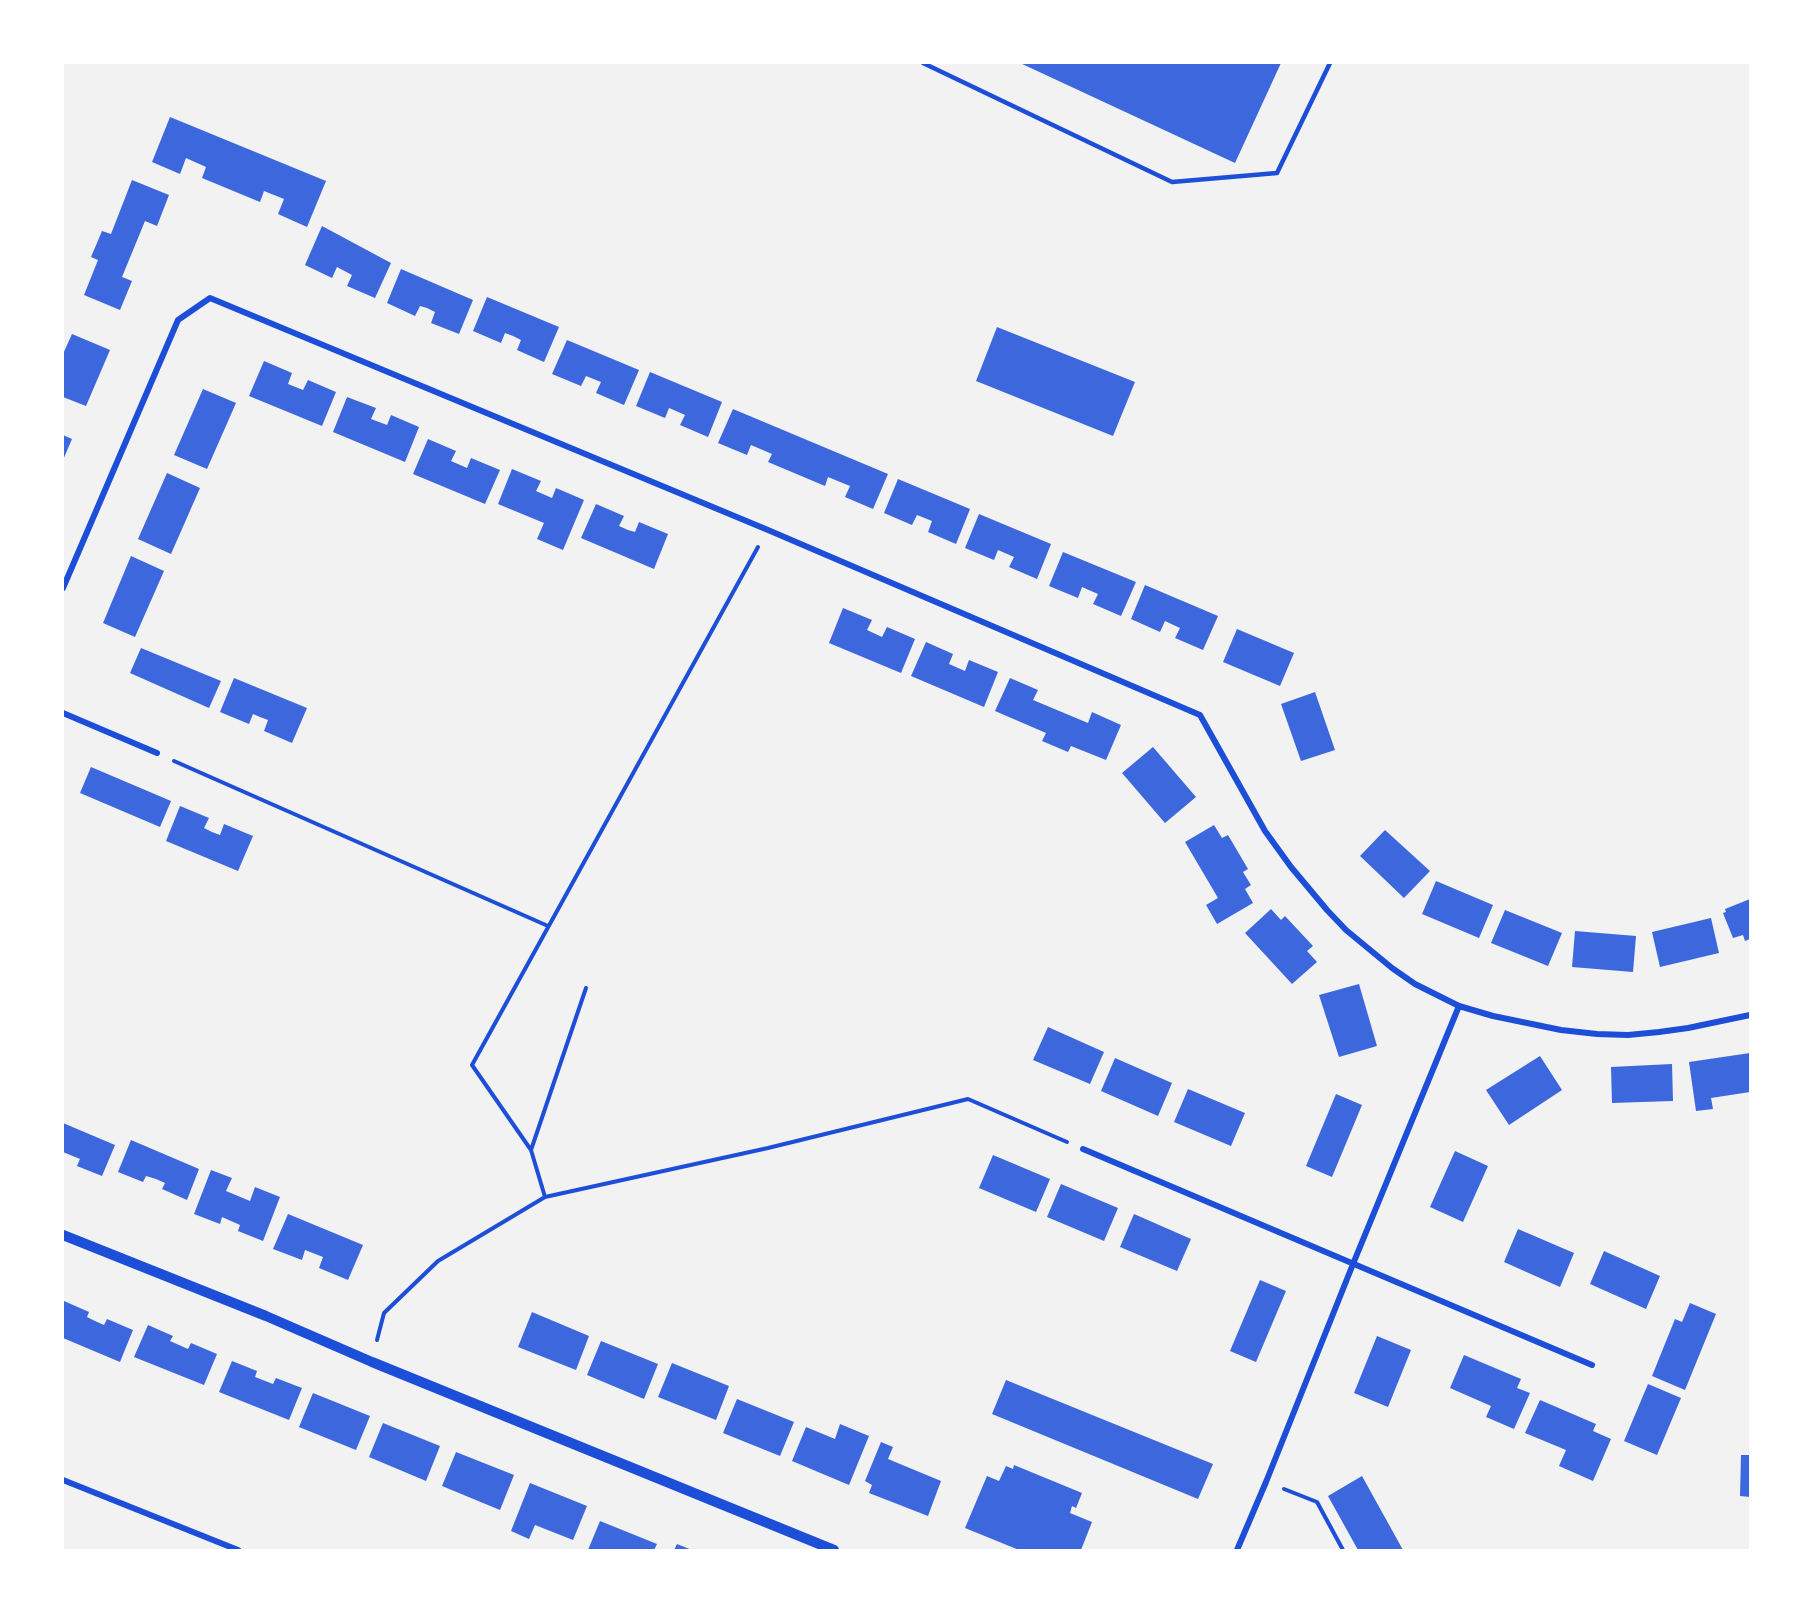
<!DOCTYPE html>
<html>
<head>
<meta charset="utf-8">
<style>
  body { margin:0 }
  #map { position:relative; width:1813px; height:1613px; overflow:hidden; background:#f2f2f2; font-family:"Open Sans",sans-serif }
  canvas { display:block }
  .frame { position:absolute; inset:0; border:64px solid #fff; pointer-events:none }
</style>
</head>
<body>
<div id="map">
<canvas width="1813" height="1613"></canvas>
<div class="frame"></div>
</div>
<script>
const c = document.querySelector('canvas').getContext('2d');
c.lineJoin = 'round';
function fill(path, color) {
  c.fillStyle = color;
  c.fill(path, 'evenodd');
}
function stroke(path, color, width, dash) {
  c.strokeStyle = color;
  c.lineWidth = width;
  c.lineCap = dash ? 'butt' : 'round';
  c.setLineDash(dash || []);
  c.stroke(path);
}
const building = new Path2D(`
  M 1020,63 L 1281,63 L 1235,163 Z
  M 170,117 L 326,181 L 307,227 L 278,214 L 284,199 L 264,191 L 260,202 L 202,178 L 206,167 L 186,158 L 180,174 L 152,162 Z
  M 132,180 L 169,195 L 157,226 L 145,221 L 122,277 L 132,281 L 120,310 L 84,295 L 98,260 L 91,257 L 102,231 L 111,234 Z
  M 322,226 L 391,263 L 375,298 L 347,286 L 352,275 L 337,267 L 332,278 L 305,265 Z
  M 401,269 L 473,300 L 459,334 L 431,323 L 435,312 L 427,308 L 420,306 L 415,316 L 387,303 Z
  M 487,297 L 559,327 L 544,362 L 517,350 L 521,340 L 513,336 L 505,333 L 501,343 L 473,331 Z
  M 997,327 L 1135,382 L 1113,436 L 976,381 Z
  M 72,334 L 110,350 L 86,406 L 63,397 L 63,354 Z
  M 567,340 L 639,370 L 624,405 L 596,393 L 601,382 L 586,376 L 581,386 L 552,374 Z
  M 264,361 L 292,373 L 288,384 L 303,390 L 308,380 L 336,392 L 322,426 L 249,396 Z
  M 650,372 L 722,402 L 708,437 L 680,425 L 685,415 L 676,411 L 669,408 L 665,418 L 636,406 Z
  M 203,389 L 236,403 L 207,469 L 174,455 Z
  M 347,397 L 376,408 L 371,419 L 387,425 L 391,415 L 419,427 L 405,462 L 333,432 Z
  M 733,409 L 888,474 L 873,509 L 845,497 L 850,486 L 828,477 L 825,486 L 768,462 L 772,454 L 751,445 L 747,455 L 718,443 Z
  M 63,435 L 72,439 L 63,460 Z
  M 428,439 L 456,451 L 451,461 L 467,468 L 471,458 L 500,470 L 485,504 L 413,474 Z
  M 512,469 L 541,481 L 536,491 L 552,498 L 556,488 L 584,500 L 563,550 L 537,539 L 544,523 L 498,504 Z
  M 167,473 L 200,488 L 171,554 L 138,539 Z
  M 898,479 L 970,509 L 956,544 L 928,532 L 932,521 L 917,515 L 912,525 L 884,513 Z
  M 596,504 L 624,516 L 619,526 L 628,530 L 635,532 L 639,522 L 668,534 L 654,569 L 581,538 Z
  M 979,514 L 1051,544 L 1037,579 L 1009,567 L 1014,557 L 998,550 L 994,560 L 965,548 Z
  M 1063,552 L 1136,582 L 1121,616 L 1093,604 L 1098,594 L 1082,587 L 1078,598 L 1049,586 Z
  M 131,556 L 164,571 L 135,637 L 103,623 Z
  M 1145,585 L 1218,616 L 1203,650 L 1175,638 L 1180,628 L 1165,621 L 1160,632 L 1131,619 Z
  M 843,608 L 872,620 L 867,630 L 882,637 L 887,627 L 915,639 L 901,673 L 829,643 Z
  M 1237,629 L 1294,653 L 1280,686 L 1223,662 Z
  M 926,642 L 953,654 L 949,664 L 965,671 L 969,660 L 998,672 L 984,707 L 911,676 Z
  M 141,648 L 221,681 L 209,708 L 130,673 Z
  M 234,678 L 307,708 L 292,743 L 264,731 L 268,720 L 260,717 L 253,714 L 249,724 L 220,712 Z
  M 1010,678 L 1038,690 L 1033,700 L 1088,723 L 1092,712 L 1121,725 L 1106,760 L 1071,746 L 1068,752 L 1042,741 L 1046,733 L 995,711 Z
  M 1315,692 L 1335,750 L 1301,761 L 1281,704 Z
  M 1153,747 L 1196,797 L 1165,823 L 1122,773 Z
  M 91,767 L 171,801 L 160,827 L 80,793 Z
  M 180,806 L 209,818 L 204,828 L 212,832 L 220,835 L 224,824 L 253,836 L 238,871 L 166,841 Z
  M 1214,825 L 1222,838 L 1228,835 L 1248,869 L 1243,872 L 1251,885 L 1245,889 L 1253,903 L 1217,924 L 1206,905 L 1218,898 L 1185,842 Z
  M 1385,830 L 1430,871 L 1404,898 L 1360,856 Z
  M 1436,881 L 1493,905 L 1479,938 L 1422,914 Z
  M 1750,899 L 1750,939 L 1745,941 L 1743,935 L 1733,938 L 1723,913 L 1726,912 L 1725,909 Z
  M 1271,909 L 1281,920 L 1285,916 L 1313,946 L 1307,951 L 1317,962 L 1292,984 L 1245,933 Z
  M 1505,910 L 1562,933 L 1548,966 L 1491,943 Z
  M 1711,918 L 1719,953 L 1660,967 L 1652,932 Z
  M 1575,931 L 1636,936 L 1633,972 L 1572,967 Z
  M 1359,984 L 1377,1046 L 1339,1057 L 1319,995 Z
  M 1048,1027 L 1104,1052 L 1090,1084 L 1033,1060 Z
  M 1750,1053 L 1750,1092 L 1711,1098 L 1713,1109 L 1696,1111 L 1689,1062 Z
  M 1540,1056 L 1562,1090 L 1509,1125 L 1486,1090 Z
  M 1115,1058 L 1172,1083 L 1158,1116 L 1101,1091 Z
  M 1672,1064 L 1673,1101 L 1612,1103 L 1611,1067 Z
  M 1188,1089 L 1245,1113 L 1231,1146 L 1174,1122 Z
  M 1336,1094 L 1362,1105 L 1332,1177 L 1306,1166 Z
  M 63,1123 L 115,1145 L 102,1176 L 77,1166 L 80,1159 L 63,1152 Z
  M 131,1140 L 199,1169 L 187,1200 L 162,1189 L 165,1183 L 156,1179 L 146,1176 L 143,1182 L 118,1172 Z
  M 1455,1151 L 1488,1166 L 1463,1222 L 1430,1207 Z
  M 993,1155 L 1050,1179 L 1036,1212 L 979,1188 Z
  M 211,1170 L 232,1178 L 226,1191 L 250,1201 L 255,1187 L 280,1197 L 263,1241 L 238,1231 L 240,1225 L 222,1217 L 220,1224 L 194,1214 Z
  M 1061,1184 L 1118,1208 L 1104,1241 L 1047,1217 Z
  M 288,1214 L 363,1245 L 348,1280 L 319,1268 L 323,1257 L 305,1250 L 302,1260 L 273,1249 Z
  M 1134,1214 L 1191,1239 L 1177,1271 L 1120,1247 Z
  M 1518,1229 L 1574,1253 L 1560,1287 L 1504,1262 Z
  M 1604,1251 L 1660,1276 L 1646,1309 L 1590,1284 Z
  M 1260,1280 L 1286,1291 L 1256,1362 L 1230,1351 Z
  M 64,1301 L 89,1312 L 87,1317 L 95,1321 L 104,1325 L 107,1319 L 133,1330 L 120,1362 L 63,1338 Z
  M 1690,1303 L 1716,1314 L 1685,1390 L 1652,1376 L 1675,1319 L 1682,1322 Z
  M 532,1312 L 589,1336 L 576,1370 L 518,1347 Z
  M 148,1325 L 173,1336 L 170,1341 L 188,1349 L 191,1343 L 217,1354 L 204,1385 L 134,1357 Z
  M 1377,1336 L 1411,1350 L 1388,1407 L 1354,1393 Z
  M 601,1341 L 658,1364 L 644,1399 L 587,1375 Z
  M 1464,1355 L 1521,1379 L 1517,1388 L 1530,1393 L 1514,1429 L 1486,1417 L 1491,1406 L 1450,1388 Z
  M 232,1361 L 257,1371 L 255,1377 L 273,1384 L 276,1378 L 302,1388 L 289,1420 L 219,1392 Z
  M 672,1363 L 729,1386 L 716,1420 L 658,1397 Z
  M 1006,1380 L 1213,1464 L 1198,1499 L 992,1414 Z
  M 1648,1384 L 1681,1398 L 1657,1455 L 1624,1441 Z
  M 313,1393 L 370,1416 L 356,1450 L 299,1427 Z
  M 737,1399 L 794,1422 L 780,1456 L 723,1433 Z
  M 1540,1400 L 1596,1424 L 1593,1431 L 1611,1439 L 1593,1481 L 1559,1466 L 1566,1450 L 1525,1433 Z
  M 383,1423 L 440,1446 L 426,1481 L 369,1457 Z
  M 840,1424 L 869,1436 L 849,1485 L 792,1461 L 806,1427 L 835,1439 Z
  M 881,1442 L 893,1447 L 888,1459 L 941,1481 L 928,1516 L 869,1493 L 872,1485 L 865,1481 Z
  M 456,1452 L 514,1475 L 500,1510 L 442,1486 Z
  M 1741,1455 L 1750,1455 L 1750,1497 L 1740,1496 Z
  M 1014,1465 L 1082,1493 L 1076,1508 L 1072,1506 L 1070,1513 L 1092,1522 L 1081,1550 L 1019,1550 L 965,1528 L 987,1476 L 999,1481 L 1006,1466 L 1013,1469 Z
  M 1362,1476 L 1403,1550 L 1358,1550 L 1328,1496 Z
  M 530,1483 L 587,1506 L 573,1540 L 535,1525 L 529,1539 L 511,1531 Z
  M 600,1521 L 657,1544 L 654,1550 L 588,1550 Z
  M 677,1544 L 692,1550 L 674,1550 Z`);
const path = new Path2D(`
  M 174,761 L 548,926
  M 531,1150 L 472,1065 L 758,547
  M 545,1197 L 531,1150 L 586,988
  M 377,1340 L 384,1313 L 438,1261 L 545,1197 L 768,1148 L 968,1099 L 1067,1142
  M 1284,1489 L 1317,1502 L 1343,1550`);
const service = new Path2D(`
  M 923,63 L 1172,182 L 1277,173 L 1330,63`);
const minor = new Path2D(`
  M 63,588 L 178,320 L 210,298 L 768,530 L 1200,715 L 1265,831 L 1291,867 L 1327,910 L 1346,930 L 1392,968 L 1415,984 L 1459,1006 L 1493,1016 L 1561,1030 L 1597,1034 L 1628,1035 L 1659,1032 L 1688,1028 L 1750,1015
  M 63,713 L 157,753
  M 1083,1149 L 1592,1365
  M 63,1480 L 238,1550
  M 1237,1550 L 1266,1482 L 1353,1264 L 1459,1006`);
const tertiary = new Path2D(`
  M 63,1235 L 266,1316 L 372,1362 L 834,1550`);
fill(building, '#3d67dc');
stroke(path, '#1d4ed8', 4);
stroke(service, '#1d4ed8', 4.5);
stroke(minor, '#1d4ed8', 6);
stroke(tertiary, '#1d4ed8', 10);
</script>
</body>
</html>
